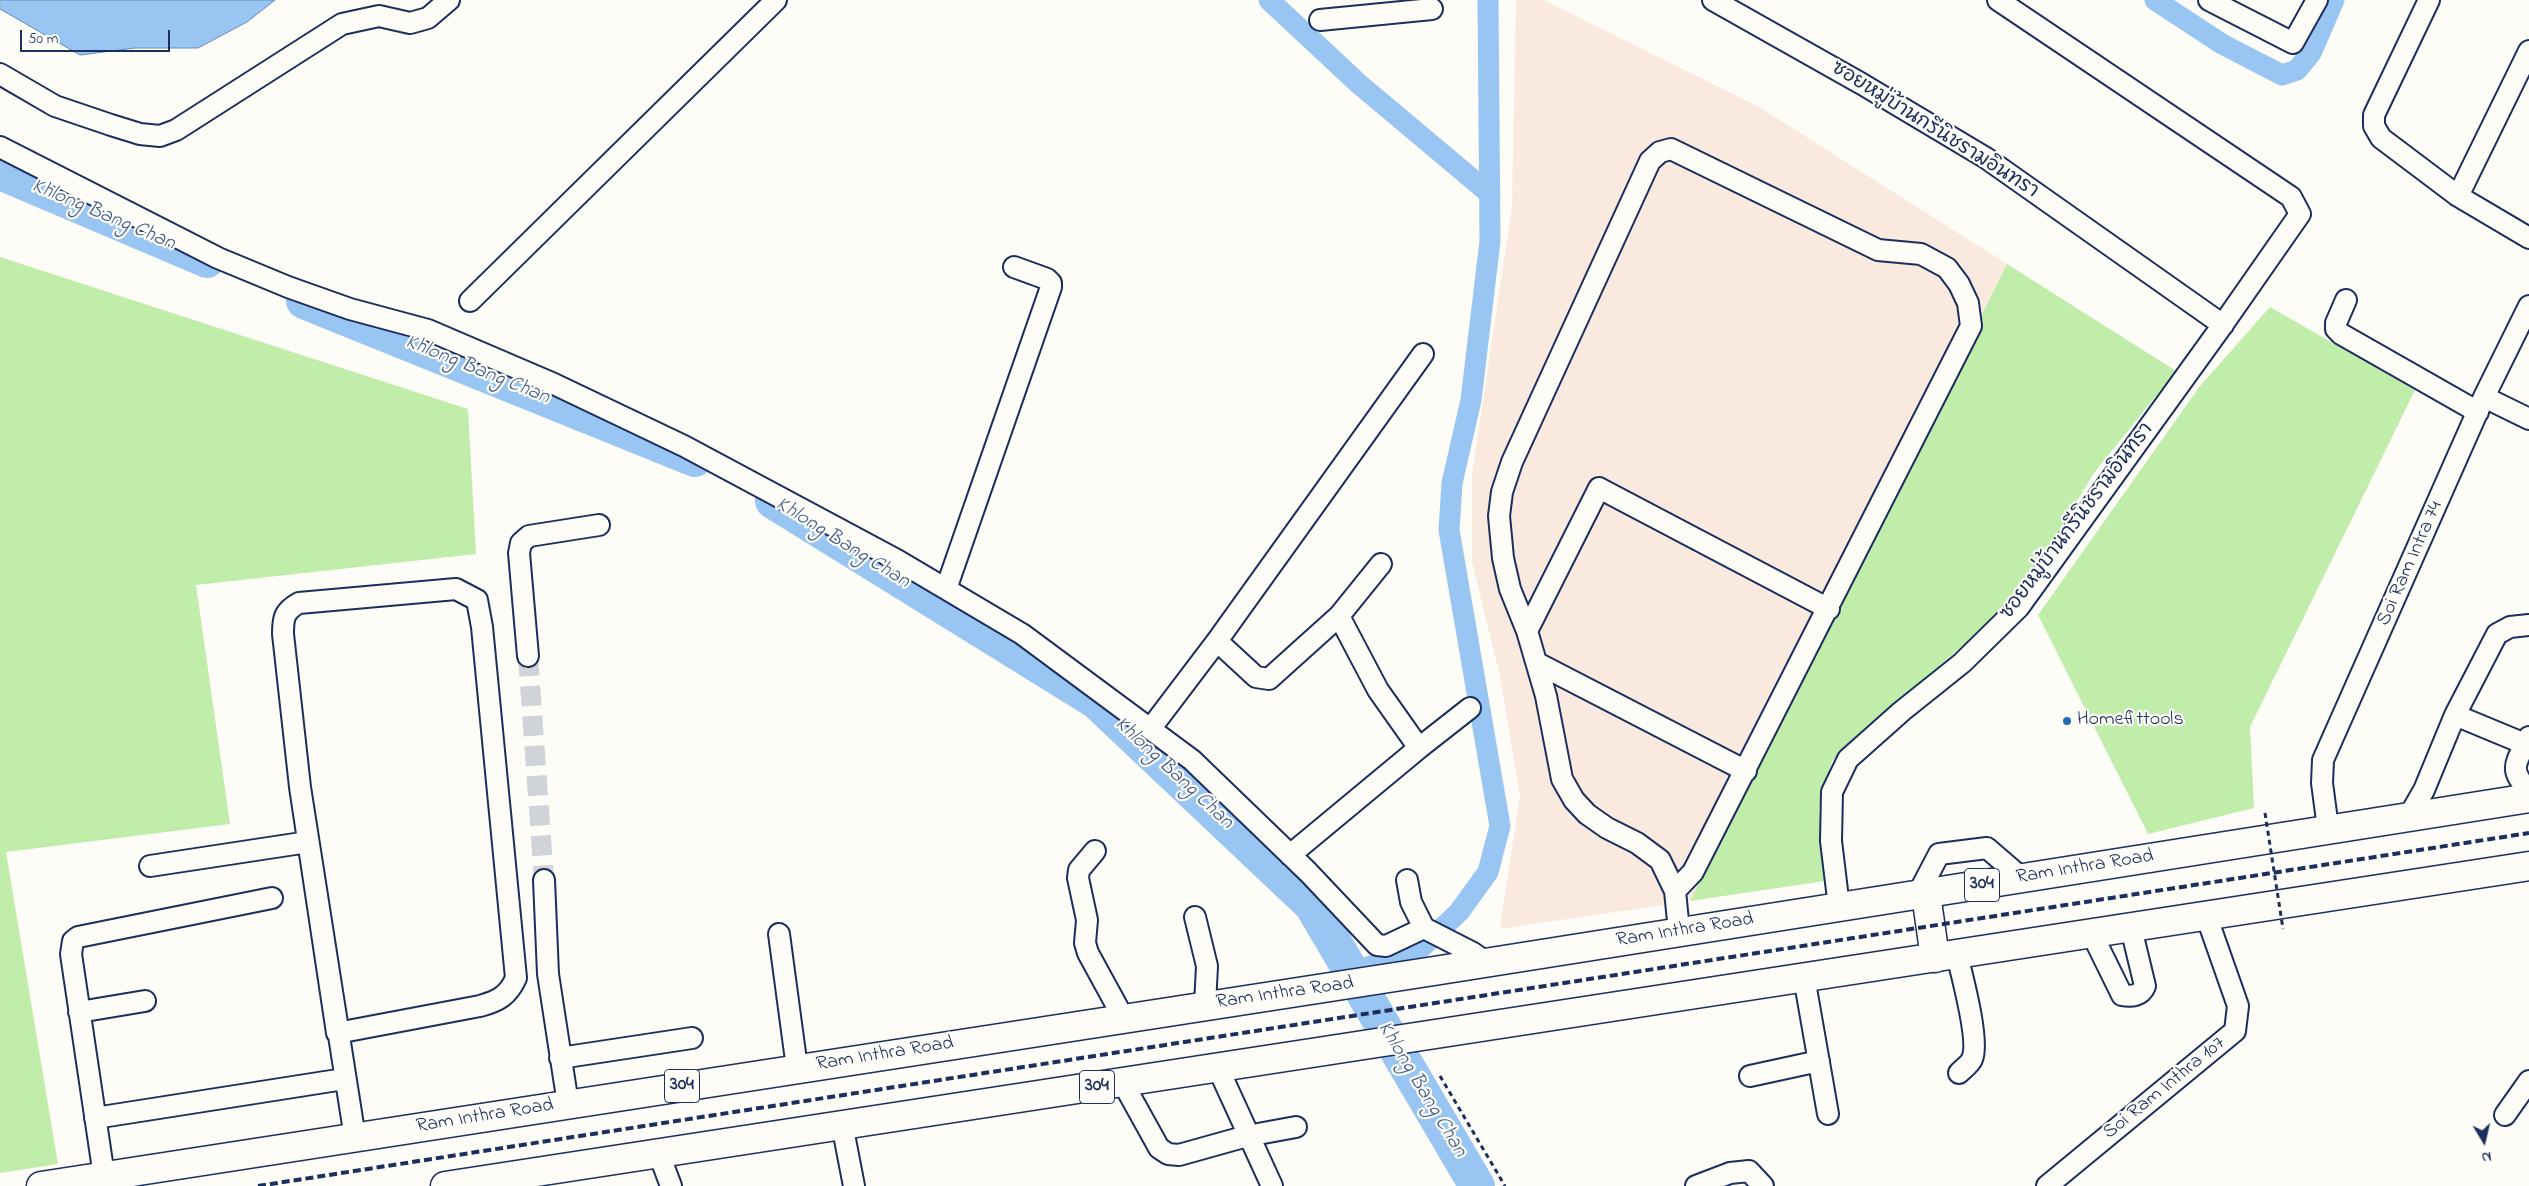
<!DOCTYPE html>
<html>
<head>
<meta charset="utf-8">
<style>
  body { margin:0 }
  #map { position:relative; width:2529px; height:1186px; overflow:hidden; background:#fdfcf7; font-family:"Indie Flower",sans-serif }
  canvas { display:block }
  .north { position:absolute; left:2459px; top:1116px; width:50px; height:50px; -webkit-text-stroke:4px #fdfcf7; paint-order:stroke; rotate:171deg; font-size:14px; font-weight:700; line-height:20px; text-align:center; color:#1b2f5e }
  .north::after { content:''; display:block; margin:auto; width:18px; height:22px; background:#1b2f5e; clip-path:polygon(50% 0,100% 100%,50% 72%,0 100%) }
  .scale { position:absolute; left:20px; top:30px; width:150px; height:22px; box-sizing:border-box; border:2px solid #1b2f5e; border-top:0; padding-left:6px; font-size:15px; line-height:18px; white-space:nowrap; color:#1b2f5e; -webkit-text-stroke:4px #fdfcf7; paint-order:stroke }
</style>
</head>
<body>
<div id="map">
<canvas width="2529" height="1186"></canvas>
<div class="north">N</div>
<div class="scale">50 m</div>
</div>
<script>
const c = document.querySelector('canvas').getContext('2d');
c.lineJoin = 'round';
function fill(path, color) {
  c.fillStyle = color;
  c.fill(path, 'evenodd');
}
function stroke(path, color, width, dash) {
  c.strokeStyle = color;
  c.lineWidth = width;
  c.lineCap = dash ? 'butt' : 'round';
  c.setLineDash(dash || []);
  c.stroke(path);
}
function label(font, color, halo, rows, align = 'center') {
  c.font = font + ' "Indie Flower","Playpen Sans Thai",sans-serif';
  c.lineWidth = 4.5;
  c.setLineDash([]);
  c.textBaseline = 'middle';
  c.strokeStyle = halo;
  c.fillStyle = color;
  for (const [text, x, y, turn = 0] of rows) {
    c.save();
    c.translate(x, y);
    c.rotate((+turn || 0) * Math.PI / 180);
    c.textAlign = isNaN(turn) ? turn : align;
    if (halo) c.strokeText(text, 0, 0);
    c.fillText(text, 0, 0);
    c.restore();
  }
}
const built = new Path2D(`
  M 1516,0 L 1544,0 L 1759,107 L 2007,264 L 1690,901 L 1500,929 L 1520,795 L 1500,676 L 1472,562 L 1472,474 L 1512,207 Z`);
const green = new Path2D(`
  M 0,257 L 468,409 L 476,554 L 196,585 L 230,824 L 6,852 L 58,1164 L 0,1173 Z
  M 2007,264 L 2176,371 L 2094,473 L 2043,557 L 1999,615 L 1856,736 L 1832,761 L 1819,809 L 1825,881 L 1690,901 Z
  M 2270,307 L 2415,390 L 2250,727 L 2254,808 L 2148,834 L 2038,615 L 2200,386 Z`);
const water = new Path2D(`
  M 0,0 L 275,0 L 247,22 L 198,48 L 135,48 L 80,55 L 0,9 Z`);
const canal = new Path2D(`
  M 1269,0 L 1359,84 L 1490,194
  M 2155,0 L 2222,44 L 2282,75 L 2297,70 L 2311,53 L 2334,0
  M 1351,973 L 1420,949 L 1459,912 L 1488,872 L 1500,826 L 1449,530 L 1452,483 L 1471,400 L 1490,241 L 1488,0`);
const river = new Path2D(`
  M 0,172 L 207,260
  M 304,301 L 695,459
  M 773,501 L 1096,701 L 1312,905 L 1477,1186`);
const minorTunnel = new Path2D(`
  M 528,656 L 544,880`);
const path = new Path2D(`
  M 1440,1076 L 1505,1186`);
const minor = new Path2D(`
  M 1713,0 L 1862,84 L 1986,158 L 2223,325
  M 2209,0 L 2293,43 L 2317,0
  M 2429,0 L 2374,115 L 2374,126 L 2381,138 L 2458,196 L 2529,238
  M 1320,20 L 1432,9
  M 0,74 L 55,106 L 111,125 L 140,134 L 160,136 L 176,130 L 342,24 L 379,16 L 410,23 L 428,18 L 449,0
  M 0,147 L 218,258 L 288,287 L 350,309 L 428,330 L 554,384 L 684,446 L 897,560 L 1022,634 L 1192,760 L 1308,872 L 1377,945 L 1386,946 L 1424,928 L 1473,953 L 1487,963
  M 2458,196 L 2529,51
  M 2346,300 L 2336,323 L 2336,329 L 2341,334 L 2478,412
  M 470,301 L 776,0
  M 2484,397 L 2529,419
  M 1381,564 L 1339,616 L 1378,690 L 1419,748
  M 946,589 L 1051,287 L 1051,283 L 1047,279 L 1014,267
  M 1527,631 L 1599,488 L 1829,609
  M 1217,641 L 1256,677 L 1269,679 L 1339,616
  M 528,656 L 519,553 L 521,543 L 529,536 L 599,525
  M 1537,663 L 1746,771
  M 2455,715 L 2525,744
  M 1151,728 L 1217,641 L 1423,354
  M 2529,737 C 2518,760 2506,769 2529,790
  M 300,787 L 283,634 C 283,618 284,611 299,603 L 456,589 L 477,600 L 482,627 L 516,978 C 508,996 498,1001 480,1006 L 337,1033 L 300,787 L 355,1138
  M 2409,816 L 2424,790 L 2455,715 L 2497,634 L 2510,627 L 2529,625
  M 2328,828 L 2322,783 L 2323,760 L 2484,397 L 2529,306
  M 1095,851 L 1079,870 L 1078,878 L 1087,920 L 1085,943 L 1088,953 L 1124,1019
  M 1290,855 L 1419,748 L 1470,708
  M 150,866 L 308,842
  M 544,880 L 548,974 L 568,1104
  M 1407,880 L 1411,902 L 1424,928
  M 1675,891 L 1693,872 L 1971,326 L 1968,303 L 1959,284 L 1947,268 L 1921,254 L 1878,250 L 1671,149 L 1660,152 L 1650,161 L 1512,462 L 1502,492 L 1499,516 L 1503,558 L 1510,589 L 1527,631 L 1546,696 L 1562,779 L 1574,800 L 1587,814 L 1607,828 L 1637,843 L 1660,860 L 1675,891 L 1679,931
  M 1917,896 L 1939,854 L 1987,848 L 2023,879
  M 1839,907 L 1831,841 L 1832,792 L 1848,759 L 1902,711 L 1962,663 L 2019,607 L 2219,330 L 2300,214 L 2291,197 L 1998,0
  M 1195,917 L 1207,966 L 1205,1005
  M 779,934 L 797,1068
  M 2092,934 L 2122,995 C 2131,997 2141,996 2145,986 L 2131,928
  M 1957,955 C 1962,975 1980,1042 1972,1059 C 1970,1064 1963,1069 1959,1073
  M 1804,977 L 1828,1114
  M 79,1012 L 145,1001
  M 560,1058 L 692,1038
  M 1218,1068 L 1272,1186
  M 1750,1076 L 1819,1061
  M 1123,1083 L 1159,1148 L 1168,1154 L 1179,1155 L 1247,1136 L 1296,1127
  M 2505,1115 L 2529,1081
  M 95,1118 L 344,1079
  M 842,1124 L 854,1186
  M 659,1154 L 671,1186
  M 104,1176 L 71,954 L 73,941 L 78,937 L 272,898
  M 1696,1186 L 1730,1173 L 1749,1171 L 1763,1186
  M 2047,1186 L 2235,1031 L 2238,1006 L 2206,915`);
const highway = new Path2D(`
  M 1926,894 L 1935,958
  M 41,1186 L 1434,971 L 2529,798
  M 445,1186 L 2529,866`);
const rail = new Path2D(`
  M 258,1186 L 2529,833`);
const pathBridge = new Path2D(`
  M 2265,813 L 2283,929`);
const markers = [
  [2067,721,5,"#1f6fb2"]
];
const shields = [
  [1982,885,35],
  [682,1086,35],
  [1097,1087,35]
];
const shieldNames = [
  ["304",1982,885],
  ["304",682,1086],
  ["304",1097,1087]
];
const streetNames = [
  ["ซอยหมู่บ้านกรีนิชรามอินทรา",1934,131,32],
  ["ซอยหมู่บ้านกรีนิชรามอินทรา",2078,522,-53],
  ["Soi Ram Intra 74",2411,564,-66],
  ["Ram Inthra Road",2085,868,-9],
  ["Ram Inthra Road",1685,931,-9],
  ["Ram Inthra Road",1285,994,-8],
  ["Ram Inthra Road",885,1055,-9],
  ["Soi Ram Inthra 107",2165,1089,-39],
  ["Ram Inthra Road",485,1117,-9]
];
const poiNames = [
  ["Homefittools",2077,721]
];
const waterNames = [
  ["Khlong Bang Chan",103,216,23],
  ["Khlong Bang Chan",477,371,22],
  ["Khlong Bang Chan",842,544,32],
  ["Khlong Bang Chan",1173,774,43],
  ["Khlong Bang Chan",1421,1090,59]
];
fill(built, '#fae9df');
fill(green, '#c0edaa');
fill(water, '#99c5f3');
stroke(water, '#6789b7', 1);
stroke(canal, '#99c5f3', 21);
stroke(river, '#99c5f3', 36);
stroke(minorTunnel, '#d0d3d8', 20, [20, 10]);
stroke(minor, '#1b2f5e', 24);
stroke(highway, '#1b2f5e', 31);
stroke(path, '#1b2f5e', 3, [5, 4]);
stroke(minor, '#fdfcf7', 20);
stroke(highway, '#fdfcf7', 28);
stroke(rail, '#1b2f5e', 4, [8, 4]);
stroke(pathBridge, '#1b2f5e', 3, [5, 4]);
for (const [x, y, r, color] of markers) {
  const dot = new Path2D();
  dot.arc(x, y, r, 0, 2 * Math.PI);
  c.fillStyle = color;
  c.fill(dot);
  stroke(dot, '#fdfcf7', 2);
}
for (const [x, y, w] of shields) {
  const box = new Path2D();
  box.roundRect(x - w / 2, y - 16.5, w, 33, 4);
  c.fillStyle = '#fdfcf7';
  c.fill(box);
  stroke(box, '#1b2f5e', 1);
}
label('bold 19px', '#1b2f5e', null, shieldNames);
label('20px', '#1b2f5e', '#fdfcf7', streetNames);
label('20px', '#1b2f5e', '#fdfcf7', poiNames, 'left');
label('italic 21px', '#415c8b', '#fdfcf7', waterNames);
</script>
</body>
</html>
